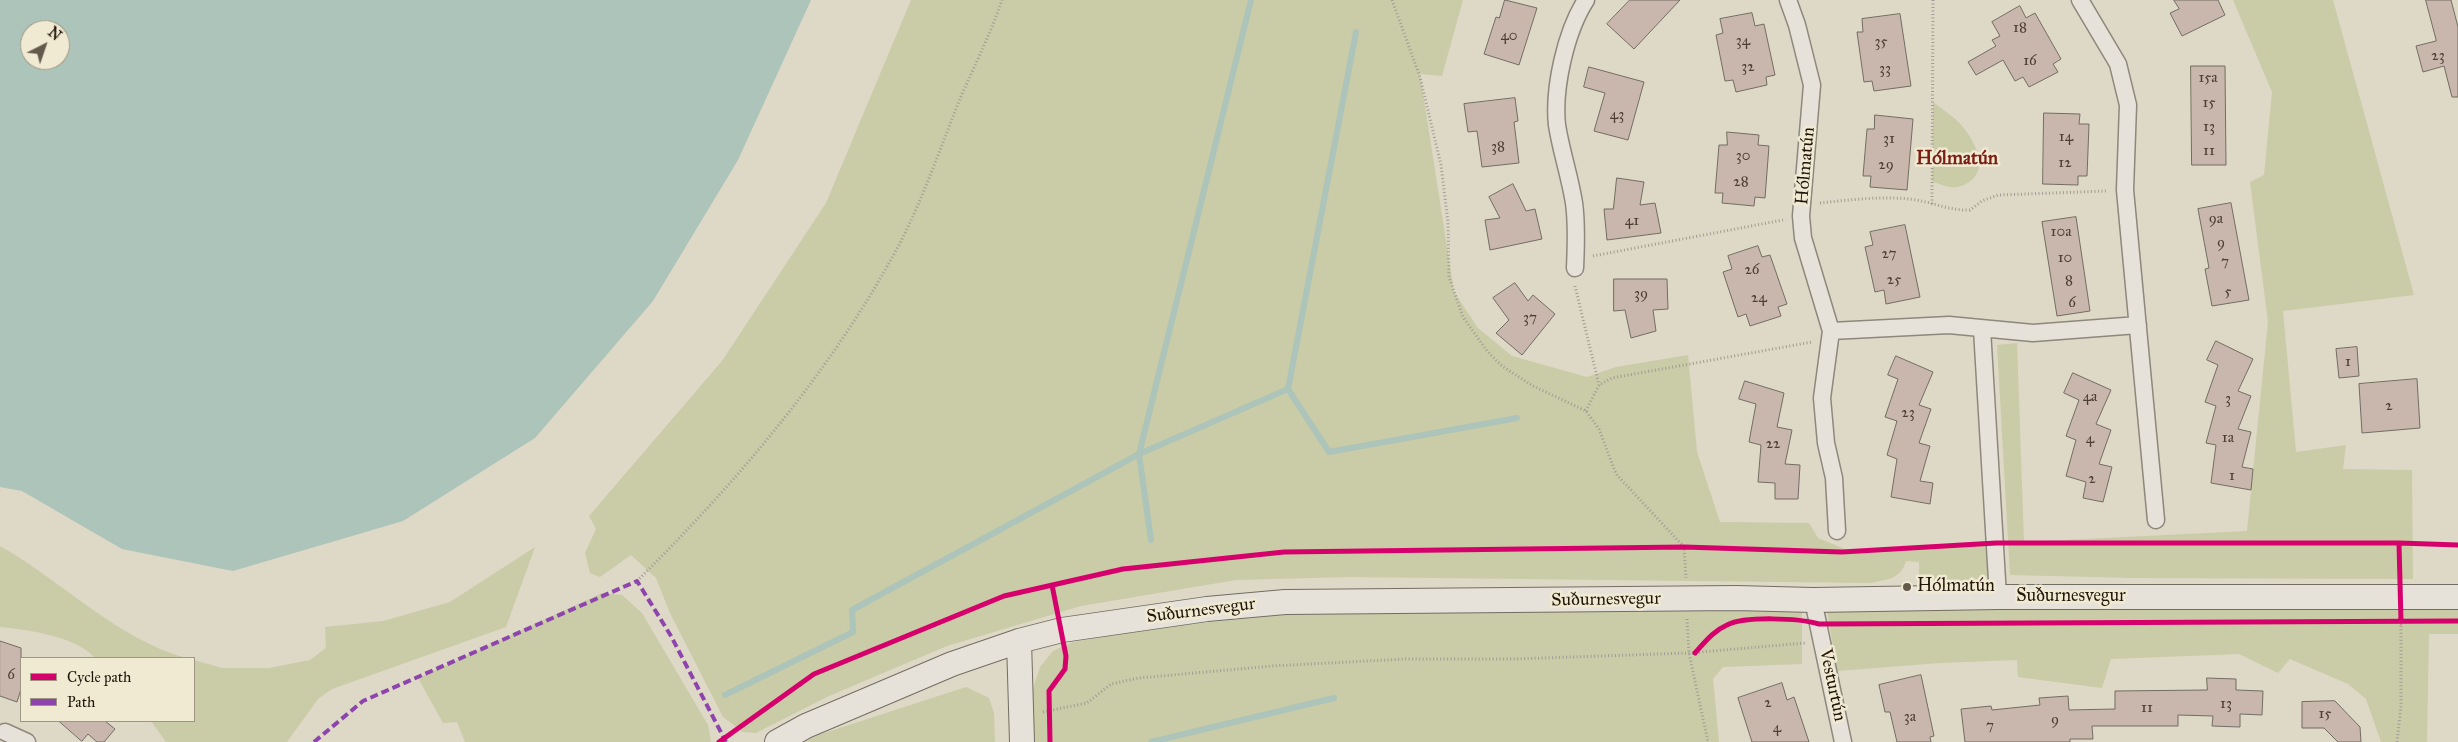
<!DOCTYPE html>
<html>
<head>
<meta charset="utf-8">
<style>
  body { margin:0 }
  #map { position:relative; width:2458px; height:742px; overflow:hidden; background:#ded8c6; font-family:"IM FELL Great Primer",serif }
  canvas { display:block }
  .legend { position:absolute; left:20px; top:657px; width:175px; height:65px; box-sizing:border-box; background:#f0ead3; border:1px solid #9e9583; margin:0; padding:6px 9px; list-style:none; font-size:15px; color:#22150a }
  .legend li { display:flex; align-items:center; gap:10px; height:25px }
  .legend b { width:25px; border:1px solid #9e9583 }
  .north { position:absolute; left:20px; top:20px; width:50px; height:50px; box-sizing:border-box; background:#f0ead3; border:1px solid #9e9583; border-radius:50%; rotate:41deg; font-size:14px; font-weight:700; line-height:20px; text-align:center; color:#22150a }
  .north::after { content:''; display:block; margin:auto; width:18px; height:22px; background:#64594c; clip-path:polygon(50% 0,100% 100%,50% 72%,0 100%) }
</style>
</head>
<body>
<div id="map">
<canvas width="2458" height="742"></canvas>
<ul class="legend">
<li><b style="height:6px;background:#d6006c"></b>Cycle path</li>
<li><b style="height:6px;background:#8e44ad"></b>Path</li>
</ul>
<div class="north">N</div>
</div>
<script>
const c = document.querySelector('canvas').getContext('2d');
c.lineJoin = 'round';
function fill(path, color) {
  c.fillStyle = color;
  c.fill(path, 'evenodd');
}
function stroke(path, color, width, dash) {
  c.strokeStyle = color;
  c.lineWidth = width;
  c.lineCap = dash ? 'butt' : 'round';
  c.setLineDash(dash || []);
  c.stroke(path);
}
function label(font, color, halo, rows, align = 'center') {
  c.font = font + ' "IM FELL Great Primer",serif';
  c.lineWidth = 5;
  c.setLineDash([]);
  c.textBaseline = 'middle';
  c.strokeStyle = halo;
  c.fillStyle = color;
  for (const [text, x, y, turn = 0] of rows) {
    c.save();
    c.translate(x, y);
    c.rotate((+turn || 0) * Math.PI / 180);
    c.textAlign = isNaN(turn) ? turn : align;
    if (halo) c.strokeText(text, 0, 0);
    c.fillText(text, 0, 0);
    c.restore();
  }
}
const green = new Path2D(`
  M 911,0 L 1463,0 L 1442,76 L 1420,74 L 1454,292 L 1478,328 L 1512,356 L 1587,377 L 1616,367 L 1688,355 L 1697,452 L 1720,522 L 1809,523 L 1818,538 L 1847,550 L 1985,544 L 1989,574 C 1971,590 1940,584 1919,575 L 1919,562 L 1906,561 C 1900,580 1888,579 1870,583 L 1349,577 L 1236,580 L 1081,606 L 947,646 L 829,696 L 756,733 L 743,732 L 723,717 L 670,613 L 656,578 L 631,555 L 600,577 L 590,573 L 585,553 L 596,529 L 589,516 L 722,361 L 826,203 Z
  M 2233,0 L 2333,0 L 2414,295 L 2283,311 L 2296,452 L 2346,445 L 2343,469 L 2412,470 L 2413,579 L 2133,578 L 2010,575 L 1997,345 L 2017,343 L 2024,542 L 2247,531 L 2268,322 L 2250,182 L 2264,175 L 2272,92 Z
  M 1933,102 C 1943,110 1956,118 1963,127 C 1975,142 1989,169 1969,182 C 1956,191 1946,187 1932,181 Z
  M 0,546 C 62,581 117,639 186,658 L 95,658 C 76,636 28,630 0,627 Z
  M 535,547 L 506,627 L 332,689 L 318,699 L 287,742 L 166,742 L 151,721 L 194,721 L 194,660 L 222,668 L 269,668 L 310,660 L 326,648 L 325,627 L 383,621 L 450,602 Z
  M 602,593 L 622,595 L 642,613 L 708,725 L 711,742 L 465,742 L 457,722 L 443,723 L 418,678 Z
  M 2458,602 L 2458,634 L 2429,634 L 2427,742 L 2381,742 L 2366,699 L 2348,684 L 2290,659 L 2278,673 L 2239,654 L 2111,659 L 2102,688 L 2018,677 L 2017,660 L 1940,663 L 1837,671 L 1827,610 L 2081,609 Z
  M 1802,607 L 1802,664 L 1723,667 L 1713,679 L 1719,742 L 1030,742 L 1031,695 L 1040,667 L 1053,651 L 1073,642 L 1160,627 L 1305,613 Z
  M 966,687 L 989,698 L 994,713 L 995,742 L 805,742 L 818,735 Z`);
const water = new Path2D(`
  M 0,0 L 811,0 L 738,160 L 653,301 L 535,438 L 403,521 L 233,571 L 122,549 L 22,491 L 0,487 ZM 30,30 L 60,30 L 60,60 L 30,60 Z`);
const stream = new Path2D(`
  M 1288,389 L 1329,452 L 1517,418
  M 1151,540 L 1139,454 L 1251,0
  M 725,695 L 853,632 L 852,610 L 1139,454 L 1288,389 L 1356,32
  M 1151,742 L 1334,698`);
const building = new Path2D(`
  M 1505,0 L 1537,8 L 1519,65 L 1484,54 L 1496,17 L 1499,18 Z
  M 1630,0 L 1680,0 L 1634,49 L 1607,24 Z
  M 2174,0 L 2218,0 L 2225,15 L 2182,36 L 2170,13 L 2179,9 Z
  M 2426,0 L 2451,0 L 2458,27 L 2458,97 L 2452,97 L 2444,66 L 2423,72 L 2416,46 L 2436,41 Z
  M 2020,6 L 2026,18 L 2035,13 L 2061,59 L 2053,64 L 2058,72 L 2029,87 L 2023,77 L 2015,81 L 2003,60 L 1976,75 L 1968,62 L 1996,46 L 1992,40 L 2000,36 L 1992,22 Z
  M 1752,13 L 1755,26 L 1764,24 L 1775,75 L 1766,77 L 1767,85 L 1736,92 L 1733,80 L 1725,81 L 1716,35 L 1723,33 L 1720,19 Z
  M 1900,14 L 1911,86 L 1874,91 L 1872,81 L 1864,82 L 1857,32 L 1863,32 L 1862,19 Z
  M 2191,66 L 2225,66 L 2226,165 L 2192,165 Z
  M 1589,67 L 1644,82 L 1628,140 L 1594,131 L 1605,93 L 1584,87 Z
  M 1515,98 L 1518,121 L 1514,122 L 1519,163 L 1482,167 L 1477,131 L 1468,132 L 1464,104 Z
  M 2044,113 L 2080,114 L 2079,124 L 2089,124 L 2087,176 L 2078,176 L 2078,185 L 2043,184 Z
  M 1875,115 L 1913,119 L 1907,190 L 1870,187 L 1871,176 L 1863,176 L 1867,129 L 1874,129 Z
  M 1727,132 L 1759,135 L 1758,145 L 1769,146 L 1765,198 L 1755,197 L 1754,206 L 1722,203 L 1723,193 L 1715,193 L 1719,145 L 1727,145 Z
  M 1617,178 L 1644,182 L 1640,205 L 1655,203 L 1661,233 L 1607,240 L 1604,209 L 1613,209 Z
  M 1513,184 L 1526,211 L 1535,209 L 1542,239 L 1490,250 L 1485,220 L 1500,218 L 1489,197 Z
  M 2231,203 L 2249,300 L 2212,306 L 2205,269 L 2209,268 L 2198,209 Z
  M 2076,217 L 2090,311 L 2057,316 L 2042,222 Z
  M 1905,225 L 1920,297 L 1886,304 L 1884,290 L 1875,292 L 1865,247 L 1873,245 L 1870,232 Z
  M 1758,246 L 1762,257 L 1770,255 L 1787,304 L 1778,307 L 1781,316 L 1750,326 L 1746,314 L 1738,317 L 1723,272 L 1732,269 L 1728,256 Z
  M 1614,279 L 1667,279 L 1668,309 L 1653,310 L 1656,331 L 1631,338 L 1625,310 L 1614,311 Z
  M 1515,283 L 1528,301 L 1533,295 L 1555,314 L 1522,355 L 1496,333 L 1509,320 L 1493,298 Z
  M 2216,341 L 2253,359 L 2238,391 L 2251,396 L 2238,429 L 2251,432 L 2242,467 L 2253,469 L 2251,490 L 2211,483 L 2216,445 L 2206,443 L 2216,406 L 2205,402 L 2218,365 L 2207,360 Z
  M 2357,347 L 2359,376 L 2339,378 L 2336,349 Z
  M 1896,356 L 1933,372 L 1919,405 L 1931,409 L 1919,443 L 1930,446 L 1920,481 L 1933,483 L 1930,504 L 1891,497 L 1897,459 L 1887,455 L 1897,421 L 1885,417 L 1898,379 L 1888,375 Z
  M 2073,373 L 2111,390 L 2096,424 L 2111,430 L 2099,464 L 2112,467 L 2103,502 L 2083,498 L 2086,482 L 2066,476 L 2076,440 L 2066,436 L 2079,400 L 2064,393 Z
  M 2417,379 L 2420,428 L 2362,433 L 2359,384 Z
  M 1745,381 L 1784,393 L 1777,427 L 1792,430 L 1785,464 L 1800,465 L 1798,499 L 1775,499 L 1775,483 L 1758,482 L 1761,445 L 1749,442 L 1756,404 L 1739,399 Z
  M 0,641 L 21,648 L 21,689 L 17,702 L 0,696 Z
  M 1921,675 L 1934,736 L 1930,737 L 1931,742 L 1897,742 L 1890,712 L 1885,712 L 1879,685 Z
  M 2207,678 L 2236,679 L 2236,690 L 2263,691 L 2262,715 L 2240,714 L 2240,727 L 2212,726 L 2213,716 L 2178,715 L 2178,726 L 2092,726 L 2093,739 L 2070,739 L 2070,742 L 1965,742 L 1961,709 L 1991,706 L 1992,710 L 2040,705 L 2039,698 L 2068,696 L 2069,710 L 2115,709 L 2115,691 L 2207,690 Z
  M 1782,683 L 1787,700 L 1794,697 L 1809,742 L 1752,742 L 1738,698 Z
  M 2335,701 L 2360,727 L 2361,742 L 2338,742 L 2324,728 L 2302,728 L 2302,702 Z
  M 59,721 L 105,721 L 115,729 L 104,742 L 97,742 L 88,734 L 82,741 Z`);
const path = new Path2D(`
  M 1392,0 L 1420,77 L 1441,165 L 1448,222 L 1449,277 L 1463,317 L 1487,351 L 1502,366 L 1533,386 L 1586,411 L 1599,429 L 1616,474 L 1684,547 L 1686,578
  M 1820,203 C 1849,200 1880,196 1909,199 C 1930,201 1949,211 1970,210 L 1982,201 L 1998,195 L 2108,191
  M 1932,204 L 1933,0
  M 1593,256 L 1783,220
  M 1575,286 L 1599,385
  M 1586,411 L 1599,385 L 1612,378 L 1812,342
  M 637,581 C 739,480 834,368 901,241 C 925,194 942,143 962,94 C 976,63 991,32 1002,0
  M 1687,619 L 1689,653 L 1708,742
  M 1043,712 L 1087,703 L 1111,684 L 1139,678 L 1272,666 L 1406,659 L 1514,659 L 1689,653 L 1805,643
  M 2397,742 L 2401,706 L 2401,622`);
const street = new Path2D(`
  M 1788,0 L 1797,25 L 1812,85 L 1801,216 L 1803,238 L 1831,331 L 1822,398 L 1826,443 L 1834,478 L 1837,531
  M 2080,0 L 2118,64 L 2128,105 L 2125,190 L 2156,520
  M 1575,268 C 1576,247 1577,224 1574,203 C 1570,177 1561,151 1557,125 C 1553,88 1566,31 1586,0
  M 1982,329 L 1998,597
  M 1831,331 L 1949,325 L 2033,333 L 2138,325
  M 1813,600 L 1843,742
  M 5,732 L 27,742`);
const secondary = new Path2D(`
  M 1019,641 L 1022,742
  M 777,742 L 806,726 L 952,664 L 1019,641 L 1062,630 L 1207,609 L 1285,602 L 1736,598 L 1813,600 L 1998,597 L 2458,597`);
const quiet = new Path2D(`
  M 314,742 L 363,701 L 637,581 L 671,636 L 726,742`);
const cycleway = new Path2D(`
  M 2399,543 L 2401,622
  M 1695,653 C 1705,642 1713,631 1727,625 C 1745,616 1799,618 1819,624 L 2458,621
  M 719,742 L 814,674 L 1004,596 L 1123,569 L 1284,552 L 1684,547 L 1842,552 L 1996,543 L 2399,543 L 2458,545
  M 1050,742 L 1049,691 L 1065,669 L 1066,656 L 1052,585`);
const markers = [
  [1907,587,5,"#64594c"]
];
const numberNames = [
  ["18",2020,28],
  ["40",1509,36],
  ["34",1743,41],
  ["35",1881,42],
  ["23",2438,56],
  ["16",2030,61],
  ["32",1748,67],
  ["33",1885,69],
  ["15a",2208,78],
  ["15",2209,103],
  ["43",1617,115],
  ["13",2209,127],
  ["14",2066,137],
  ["31",1889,139],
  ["38",1498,147],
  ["11",2209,151],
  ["30",1743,156],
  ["12",2065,163],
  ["29",1886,165],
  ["28",1741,182],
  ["9a",2216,219],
  ["41",1632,221],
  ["10a",2061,232],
  ["9",2221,243],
  ["27",1889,254],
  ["10",2065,258],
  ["7",2225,262],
  ["26",1752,270],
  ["25",1894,280],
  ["8",2069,281],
  ["5",2228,292],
  ["39",1641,294],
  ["24",1759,298],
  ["6",2072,303],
  ["37",1530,318],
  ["1",2348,362],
  ["4a",2090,397],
  ["3",2228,399],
  ["2",2389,406],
  ["23",1908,413],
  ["1a",2228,438],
  ["4",2090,439],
  ["22",1773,444],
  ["1",2232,476],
  ["2",2092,479],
  ["6",11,675],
  ["2",1768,703],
  ["13",2226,704],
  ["11",2147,708],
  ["15",2325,714],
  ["3a",1910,717],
  ["9",2055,720],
  ["7",1990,726],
  ["4",1777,728]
];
const streetNames = [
  ["Hólmatún",1806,166,-85],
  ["Suðurnesvegur",2071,597],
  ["Suðurnesvegur",1606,600,-1],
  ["Suðurnesvegur",1201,611,-7],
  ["Vesturtún",1832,685,78]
];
const poiNames = [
  ["Hólmatún",1917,587]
];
const neighbourhoodNames = [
  ["Hólmatún",1957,159]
];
fill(green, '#cacba7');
fill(water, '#acc4b9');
stroke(stream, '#acc4b9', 6);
fill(building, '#c9b7ad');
stroke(building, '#726d63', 1);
stroke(street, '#8d887c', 19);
stroke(secondary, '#726d63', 26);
stroke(path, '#a09c95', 3, [1, 2.5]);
stroke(street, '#e6e2d9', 16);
stroke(secondary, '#e6e2d9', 24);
stroke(quiet, '#8e44ad', 4, [8, 4]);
stroke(cycleway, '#d6006c', 5);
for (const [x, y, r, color] of markers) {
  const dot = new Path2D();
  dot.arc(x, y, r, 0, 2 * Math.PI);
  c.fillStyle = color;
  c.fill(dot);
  stroke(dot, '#f0ead3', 2);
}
label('15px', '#4c3e33', null, numberNames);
label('18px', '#22150a', '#f0ead3', streetNames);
label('18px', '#22150a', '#f0ead3', poiNames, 'left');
label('bold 19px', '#7a1f14', '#f0ead3', neighbourhoodNames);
</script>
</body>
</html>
